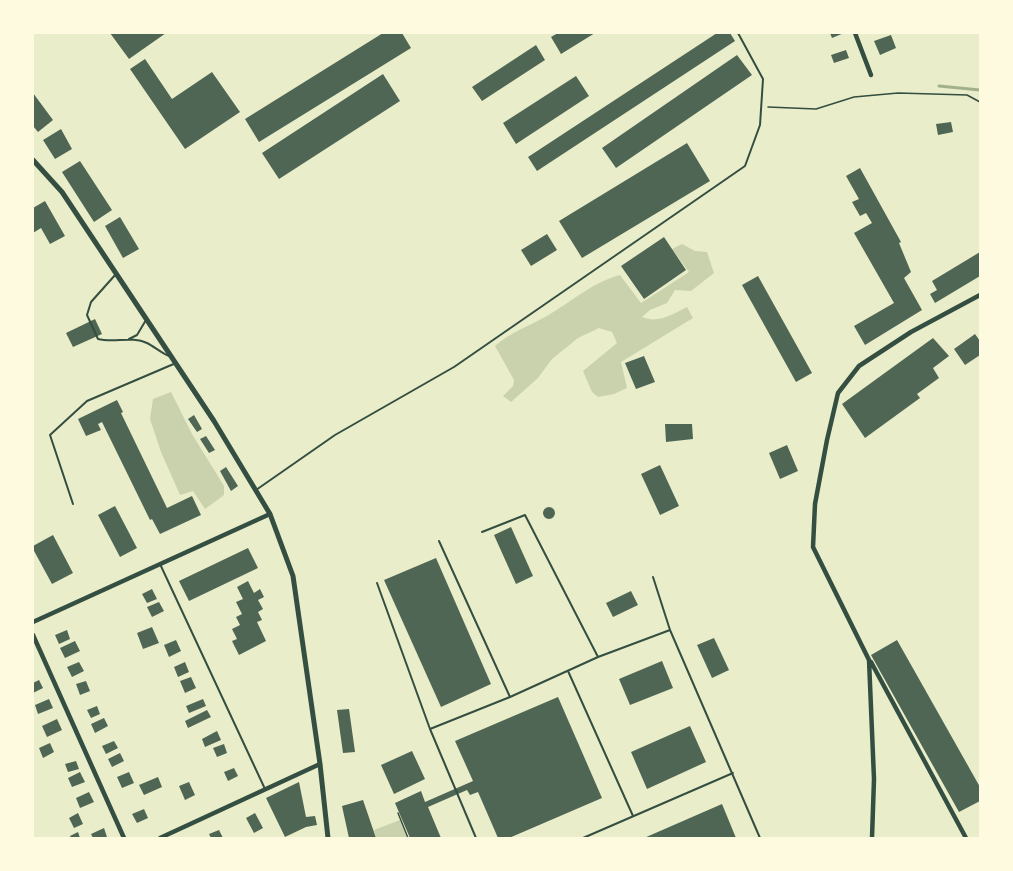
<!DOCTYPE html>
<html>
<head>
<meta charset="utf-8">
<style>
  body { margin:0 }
  #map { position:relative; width:1013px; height:871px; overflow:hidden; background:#e9edc9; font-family:Georgia,serif }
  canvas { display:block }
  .frame { position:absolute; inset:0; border:34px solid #fefae0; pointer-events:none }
</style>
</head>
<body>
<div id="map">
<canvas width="1013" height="871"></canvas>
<div class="frame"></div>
</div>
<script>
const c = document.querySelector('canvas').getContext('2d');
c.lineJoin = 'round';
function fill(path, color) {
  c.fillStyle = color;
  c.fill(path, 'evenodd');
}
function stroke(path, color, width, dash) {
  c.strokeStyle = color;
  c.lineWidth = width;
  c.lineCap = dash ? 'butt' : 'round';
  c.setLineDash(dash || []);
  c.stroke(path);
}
const green = new Path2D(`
  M 682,244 L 695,251 L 707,252 L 714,273 L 691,291 L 675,290 L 667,303 L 650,310 L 642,317 C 658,324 673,314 687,307 L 693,318 L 621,362 L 627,388 L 614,394 L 598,397 L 592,392 L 583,371 L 617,343 L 612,332 L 599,328 L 578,338 L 552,359 L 538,378 L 511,402 L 503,396 L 513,386 L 514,380 L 495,346 C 511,332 529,326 547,316 C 571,302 593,282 620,275 L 641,303 L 689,272 L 672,249 Z
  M 171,392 L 192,434 L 224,486 L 224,495 L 205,509 L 193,491 L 180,495 L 161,452 L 150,419 L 153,399 Z
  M 400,820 L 407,838 L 376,838 L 374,830 Z`);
const stream = new Path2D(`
  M 939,86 L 980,90`);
const building = new Path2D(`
  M 110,33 L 166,33 L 129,59 Z
  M 383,33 L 402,33 L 411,48 L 259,142 L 245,119 Z
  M 558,33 L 595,33 L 561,54 L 551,37 Z
  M 717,33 L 730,33 L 735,41 L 537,171 L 528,157 Z
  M 830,33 L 844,33 L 832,38 Z
  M 891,35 L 896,48 L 880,55 L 874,41 Z
  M 536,45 L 545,60 L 482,101 L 472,87 Z
  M 846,50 L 849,58 L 834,63 L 831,55 Z
  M 737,55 L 752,75 L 616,168 L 602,148 Z
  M 145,59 L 172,99 L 212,72 L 240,112 L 185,149 L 130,69 Z
  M 383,74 L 400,101 L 279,179 L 262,153 Z
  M 576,76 L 589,96 L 516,144 L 503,123 Z
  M 33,93 L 53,120 L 38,132 L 33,126 Z
  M 951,122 L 953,132 L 938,135 L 936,124 Z
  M 61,129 L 72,149 L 55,159 L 43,140 Z
  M 687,143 L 710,181 L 582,258 L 559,221 Z
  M 80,161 L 112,210 L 94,222 L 62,172 Z
  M 860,168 L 901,242 L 899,243 L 911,272 L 904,278 L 922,310 L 865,345 L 854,326 L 894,303 L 854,233 L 872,223 L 866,213 L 860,216 L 852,202 L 859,199 L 846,176 Z
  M 45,201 L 65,236 L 50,244 L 41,228 L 33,233 L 33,208 Z
  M 120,217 L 139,249 L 123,258 L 105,226 Z
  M 547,234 L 557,250 L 531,266 L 521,250 Z
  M 664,237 L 686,270 L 644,299 L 621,266 Z
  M 980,252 L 980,276 L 935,303 L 930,294 L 937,290 L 932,281 Z
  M 758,276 L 812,373 L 796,382 L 742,285 Z
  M 95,319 L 102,334 L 73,347 L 66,333 Z
  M 975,334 L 980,341 L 980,355 L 965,365 L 954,349 Z
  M 933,338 L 949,356 L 933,368 L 939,378 L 917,394 L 920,398 L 865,438 L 842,404 Z
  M 644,356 L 655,382 L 636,389 L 625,363 Z
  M 117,400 L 123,412 L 121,413 L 167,508 L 192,496 L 201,515 L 160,534 L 152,519 L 150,520 L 102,422 L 98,424 L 101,430 L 86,436 L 78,419 Z
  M 194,415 L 202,429 L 197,432 L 188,419 Z
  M 665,424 L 692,424 L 693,439 L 666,442 Z
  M 206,436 L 215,450 L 209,453 L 200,439 Z
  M 787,445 L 798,471 L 780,479 L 769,453 Z
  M 660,465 L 679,506 L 660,515 L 641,474 Z
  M 226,467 L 238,486 L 231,491 L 220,471 Z
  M 115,506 L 137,548 L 120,557 L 98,515 Z
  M543 513a6 6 0 1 1 12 0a6 6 0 1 1-12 0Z
  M 511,527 L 533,576 L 516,584 L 494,535 Z
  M 53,535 L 73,573 L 52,584 L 33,549 L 33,546 Z
  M 248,548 L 258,568 L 189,601 L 179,581 Z
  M 436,558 L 491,684 L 441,707 L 384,580 Z
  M 248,581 L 254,593 L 260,589 L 264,597 L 258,600 L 263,609 L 258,612 L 262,620 L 257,622 L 266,641 L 239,655 L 232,641 L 237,639 L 232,629 L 240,625 L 236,617 L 242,614 L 236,602 L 243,599 L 237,587 Z
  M 152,589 L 157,599 L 147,603 L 142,594 Z
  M 631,591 L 638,605 L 613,617 L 606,603 Z
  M 159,602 L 164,611 L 152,617 L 147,607 Z
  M 152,627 L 159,643 L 143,649 L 137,633 Z
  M 67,630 L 70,639 L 59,644 L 55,635 Z
  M 714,638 L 729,670 L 712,678 L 697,645 Z
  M 176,640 L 181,651 L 169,657 L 164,645 Z
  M 897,640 L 980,787 L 980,801 L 959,812 L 871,655 Z
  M 75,641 L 80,651 L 65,658 L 60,648 Z
  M 662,661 L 673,688 L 630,705 L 619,679 Z
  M 79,662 L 84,671 L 72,677 L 67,667 Z
  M 185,662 L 189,672 L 178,677 L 174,667 Z
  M 191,677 L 196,688 L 185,693 L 180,681 Z
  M 39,680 L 43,688 L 33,693 L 33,683 Z
  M 86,681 L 90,691 L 80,695 L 76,684 Z
  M 558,697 L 602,798 L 509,838 L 498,838 L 478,792 L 470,795 L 467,790 L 428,807 L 441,838 L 410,838 L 395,803 L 421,791 L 425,802 L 473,781 L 455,741 Z
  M 49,699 L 53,708 L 38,714 L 35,705 Z
  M 203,699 L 206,706 L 189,713 L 186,706 Z
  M 97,706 L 100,714 L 91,718 L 87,710 Z
  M 349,709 L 355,752 L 343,753 L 337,710 Z
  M 207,710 L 211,717 L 188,728 L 185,721 Z
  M 104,718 L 108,726 L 95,733 L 91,724 Z
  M 57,719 L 62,730 L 47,737 L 42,726 Z
  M 690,726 L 706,762 L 647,789 L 631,752 Z
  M 217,731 L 221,740 L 205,747 L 202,739 Z
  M 114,741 L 118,748 L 106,754 L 102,746 Z
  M 50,743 L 54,752 L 43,758 L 39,748 Z
  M 224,744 L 227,753 L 217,757 L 213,748 Z
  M 412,751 L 425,779 L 394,794 L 381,765 Z
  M 120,753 L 124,761 L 112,767 L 108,759 Z
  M 76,761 L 79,769 L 68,772 L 65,764 Z
  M 234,768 L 238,776 L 228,781 L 224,772 Z
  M 80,772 L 85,782 L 72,787 L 68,778 Z
  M 129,772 L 134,783 L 122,788 L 117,777 Z
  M 158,777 L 162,787 L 144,795 L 139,785 Z
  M 189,782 L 195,795 L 185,800 L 179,786 Z
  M 299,782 L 306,817 L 315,816 L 317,825 L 306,827 L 285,837 L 266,798 Z
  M 89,792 L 94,802 L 80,808 L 76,798 Z
  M 363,800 L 376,838 L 349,838 L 342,806 Z
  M 722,804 L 736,838 L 644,838 Z
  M 144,809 L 148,818 L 137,823 L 132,814 Z
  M 78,813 L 83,824 L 74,828 L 69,818 Z
  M 255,813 L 263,828 L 254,833 L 246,818 Z
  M 104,828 L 107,837 L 93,838 L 91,834 Z
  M 219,830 L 223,838 L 211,838 L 209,834 Z
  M 78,832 L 80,838 L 71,838 L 70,836 Z`);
const path = new Path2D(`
  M 768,107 L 816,109 L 854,97 L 898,93 L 967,95 L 980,102
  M 398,813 L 408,838`);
const service = new Path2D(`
  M 116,274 L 91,302 L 87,315 L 98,339 C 114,343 132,336 147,343 C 155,347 161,353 169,356
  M 129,339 L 137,335 L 146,320
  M 256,490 L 335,435 L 454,367 L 745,166 L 760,125 L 763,79 L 738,33
  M 73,504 L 50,435 L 87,401 L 176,363
  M 439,541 L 510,697
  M 160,564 L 265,789
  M 653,577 L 670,630 L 760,838
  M 377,583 L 430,729
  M 598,657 L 670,630
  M 568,671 L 633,816
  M 476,838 L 430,729 L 510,697 L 598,657 L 525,515 L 482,532
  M 583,838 L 733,773`);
const minor = new Path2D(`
  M 855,33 L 871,75
  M 33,622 L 270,514
  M 33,635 L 124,838
  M 871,662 L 966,838
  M 160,838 L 320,764
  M 872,838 L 874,779 L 869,660 L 813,547 L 815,504 L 827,440 L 838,393 L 859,366 L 911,332 L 980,295`);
const tertiary = new Path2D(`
  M 33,160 L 62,192 L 214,421 L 270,514 L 293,576 L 320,764 L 328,838`);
fill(green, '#cad2ad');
stroke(stream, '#a3b18a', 3);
fill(building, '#4f6655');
stroke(path, '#344e41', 1.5);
stroke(service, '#344e41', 2);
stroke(minor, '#344e41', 4.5);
stroke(tertiary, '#344e41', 5);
</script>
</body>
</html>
